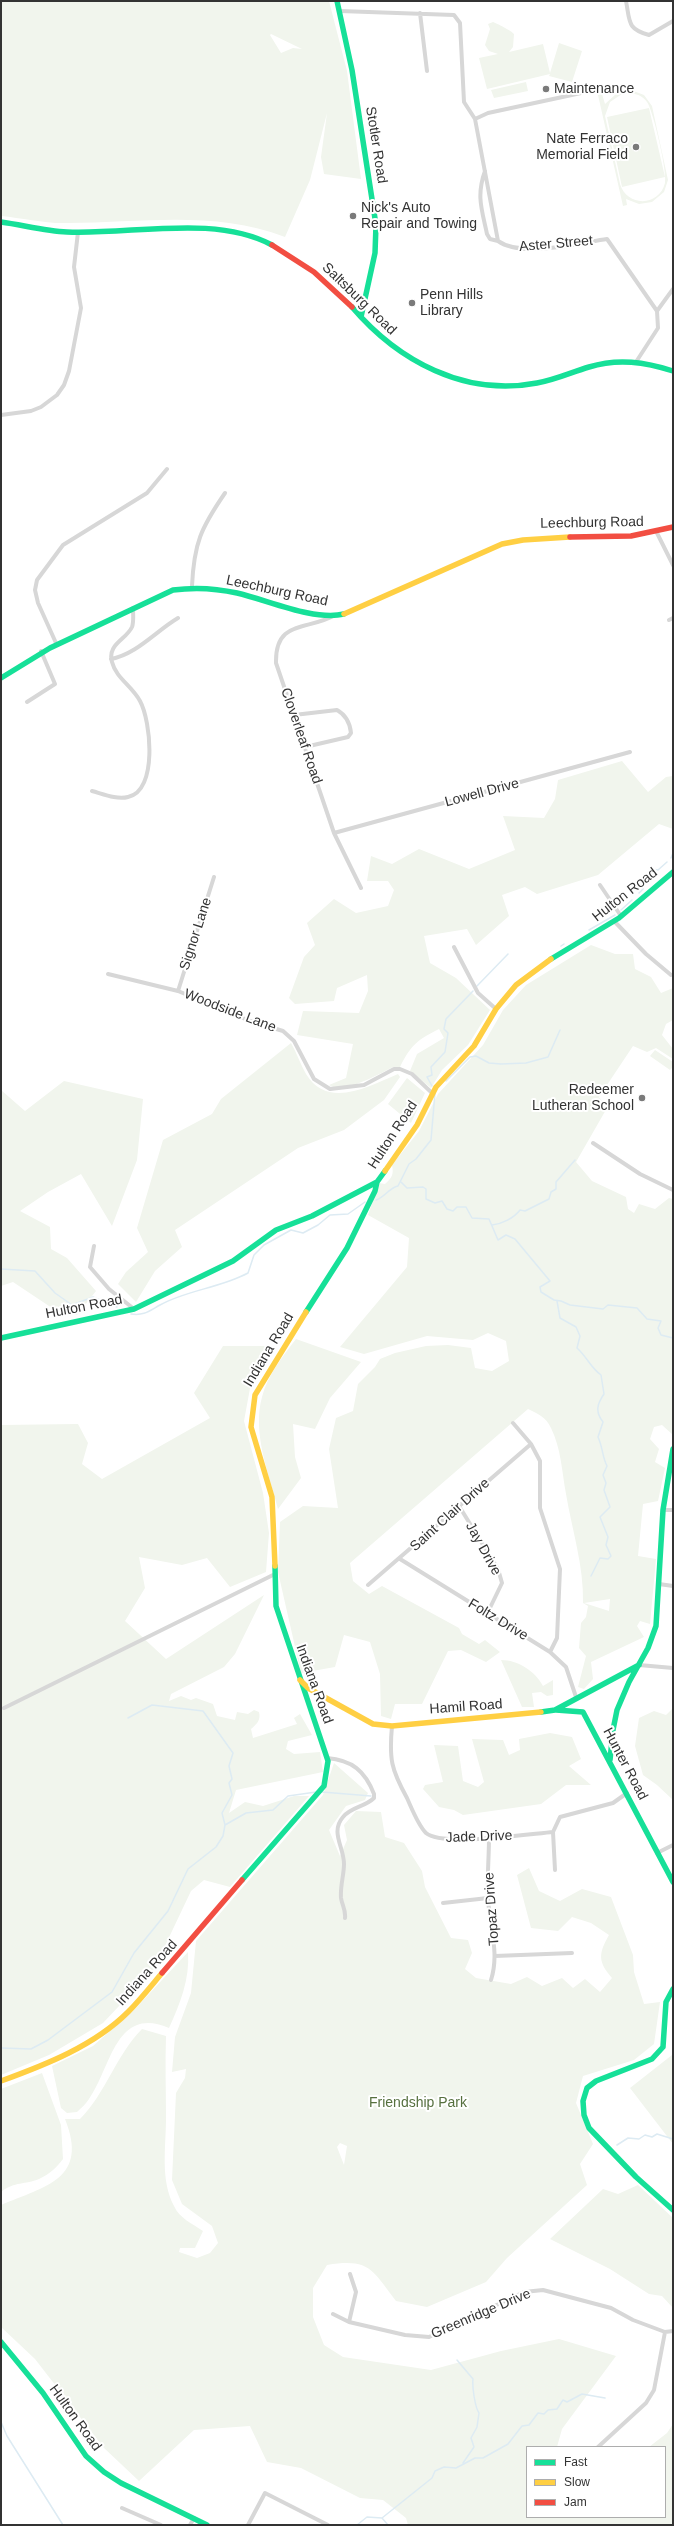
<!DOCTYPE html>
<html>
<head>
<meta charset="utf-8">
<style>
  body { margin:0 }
  #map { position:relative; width:674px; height:2526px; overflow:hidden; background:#fff; font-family:Arial,sans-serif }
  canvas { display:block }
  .frame { position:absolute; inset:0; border:2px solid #333; pointer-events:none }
  .legend { position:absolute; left:526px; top:2446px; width:140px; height:72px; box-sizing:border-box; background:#fff; border:1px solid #adadad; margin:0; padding:5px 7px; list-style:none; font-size:12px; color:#333 }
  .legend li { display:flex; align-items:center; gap:8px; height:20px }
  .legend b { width:20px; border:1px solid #adadad }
</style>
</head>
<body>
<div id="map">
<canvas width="674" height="2526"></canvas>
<div class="frame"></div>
<ul class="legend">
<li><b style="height:5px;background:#16e098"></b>Fast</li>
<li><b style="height:5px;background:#ffcf43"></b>Slow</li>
<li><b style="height:5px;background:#f24e42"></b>Jam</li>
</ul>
</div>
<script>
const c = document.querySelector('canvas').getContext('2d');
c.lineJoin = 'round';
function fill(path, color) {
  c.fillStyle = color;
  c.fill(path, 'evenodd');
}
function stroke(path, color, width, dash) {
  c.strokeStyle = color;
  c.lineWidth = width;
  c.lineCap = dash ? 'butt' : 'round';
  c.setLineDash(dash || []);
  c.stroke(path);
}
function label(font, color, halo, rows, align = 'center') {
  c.font = font + ' Arial,sans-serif';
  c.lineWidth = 4;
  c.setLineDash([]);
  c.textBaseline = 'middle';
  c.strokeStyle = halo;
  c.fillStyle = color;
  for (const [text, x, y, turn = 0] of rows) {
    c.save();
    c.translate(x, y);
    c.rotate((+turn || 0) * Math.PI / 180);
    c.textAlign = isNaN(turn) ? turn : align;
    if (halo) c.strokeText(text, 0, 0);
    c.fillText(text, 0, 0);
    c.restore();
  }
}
const green = new Path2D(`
  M 1,1 L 329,1 L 347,71 L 361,179 L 324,174 L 321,157 L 327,113 L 310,180 L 285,237 C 215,210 141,223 68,223 C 47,224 22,218 1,216 ZM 270,35 L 271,34 L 302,49 L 293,48 L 281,53 Z
  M 493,22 C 496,23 512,31 514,34 L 513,47 L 509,52 L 543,44 L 550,73 L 559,43 L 582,51 L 572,82 L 549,76 L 550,74 L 487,89 L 479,58 L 498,54 L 489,51 L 485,45 L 490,29 L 488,24 Z
  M 526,82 L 528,91 L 494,98 L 491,90 Z
  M 631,90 L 644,95 L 652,106 L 668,180 L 664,192 L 652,202 L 639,204 L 626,199 L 627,205 L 623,206 L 598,95 L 602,94 L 605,104 L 616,94 ZM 622,94 C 632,92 641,94 647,102 C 653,110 668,173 665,183 C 659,207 627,207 620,184 L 605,116 L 610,102 Z
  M 649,108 L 665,177 L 622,187 L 607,117 Z
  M 622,761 L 648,792 L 666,777 L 673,776 L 673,829 L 659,824 L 598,875 L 537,894 L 525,887 L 502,895 L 509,916 L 476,945 L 467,929 L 424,936 L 430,963 L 456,978 L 490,1010 L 468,1045 L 442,1070 L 431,1088 L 410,1071 L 417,1054 L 444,1038 L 439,1029 C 417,1040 411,1045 400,1067 L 393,1067 C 379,1074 343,1095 329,1085 L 346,1078 L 353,1044 L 297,1035 L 303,1011 L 359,1013 L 368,991 L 367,975 L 337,988 L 334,1001 L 295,1004 L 289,998 L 304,957 L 315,945 L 307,923 L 334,899 L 356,913 L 388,906 L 394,890 L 388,881 L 367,881 L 371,856 L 392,864 L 419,849 L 469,869 L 515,850 L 503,816 L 544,818 L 555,799 L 558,780 Z
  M 591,945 L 615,954 L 633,954 L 635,969 L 651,977 L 661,993 L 673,988 L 673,1020 L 666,1024 L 662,1035 L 673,1049 L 673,1059 L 656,1048 L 647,1052 L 633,1046 L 599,1097 L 607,1108 L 576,1162 L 592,1181 L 626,1197 L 628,1209 L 634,1213 L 639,1204 L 655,1209 L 669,1198 L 673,1199 L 673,1435 L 662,1425 L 654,1427 L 650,1439 L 659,1449 L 655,1462 L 665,1468 L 658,1501 L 643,1504 L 638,1556 L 656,1559 L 650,1624 L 640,1621 L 637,1626 L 644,1637 L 591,1662 L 593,1679 L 584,1689 L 578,1687 L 586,1656 L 579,1648 L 581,1623 L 586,1617 L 588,1606 L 583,1603 C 584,1566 572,1530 566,1494 C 562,1472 561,1448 551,1428 C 546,1417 538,1414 528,1409 L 350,1563 L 353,1581 L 369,1594 L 382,1586 L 459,1628 L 462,1634 L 479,1644 L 485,1640 L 500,1652 L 486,1662 L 461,1650 L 448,1651 L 422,1704 L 395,1704 L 391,1719 L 381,1716 L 380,1674 L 370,1642 L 344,1635 L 335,1667 L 301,1673 L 278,1572 L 280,1522 L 303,1506 L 338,1508 L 329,1449 L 336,1418 L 353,1411 L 358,1384 L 375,1367 L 380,1359 L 395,1353 L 426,1346 L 448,1345 L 471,1348 L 475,1368 L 492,1371 L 509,1361 L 506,1341 L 488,1333 L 473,1340 L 427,1336 L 364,1354 L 340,1347 L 407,1267 L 409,1238 L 368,1215 L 379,1183 L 385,1184 C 392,1178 394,1174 392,1165 L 419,1131 L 438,1094 L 483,1045 L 503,1010 L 526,985 ZM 610,1599 L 609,1611 L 584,1603 Z
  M 291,1043 C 297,1053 300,1064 306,1074 C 328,1110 369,1086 398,1074 L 400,1077 L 384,1100 L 344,1130 L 298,1148 L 175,1230 L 182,1247 L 155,1271 L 136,1302 L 118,1284 L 126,1272 L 148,1252 L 137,1228 L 163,1140 L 212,1114 L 221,1099 Z
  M 655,1050 L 673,1062 L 673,1067 L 670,1070 L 650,1056 Z
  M 407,1078 L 425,1093 L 411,1123 L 388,1104 Z
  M 64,1081 L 143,1099 L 137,1160 L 112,1226 L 81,1174 L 48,1192 L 20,1211 L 50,1227 L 51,1249 L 67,1258 L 96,1291 L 77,1315 L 55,1310 L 13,1282 L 1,1286 L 1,1090 L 25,1111 Z
  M 296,1339 L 361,1362 L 330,1398 L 315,1429 L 293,1424 L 295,1457 L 301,1478 L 278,1509 C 269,1474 252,1433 262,1397 C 267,1376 283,1356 296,1339 Z
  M 223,1346 L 268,1346 L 251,1383 L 244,1421 L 263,1493 L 269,1533 L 266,1572 L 230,1587 L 207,1558 L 182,1565 L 139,1557 L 145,1588 L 125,1621 L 166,1659 L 264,1595 L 235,1654 L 224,1667 L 171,1694 L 169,1701 L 181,1696 L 191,1700 L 196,1698 L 213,1704 L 217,1716 L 235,1720 L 237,1712 L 248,1714 L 254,1710 L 259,1712 C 261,1720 257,1724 251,1729 L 253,1738 L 297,1724 L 294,1718 L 300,1714 L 312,1735 L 288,1741 L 286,1749 L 294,1754 L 320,1752 L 323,1772 L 236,1790 L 229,1813 L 245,1802 L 263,1806 L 294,1796 L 309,1796 L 230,1887 L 204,1880 L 191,1891 L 154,1969 L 103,2023 L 49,2055 L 1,2075 L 1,1425 L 78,1424 L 88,1443 L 82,1464 L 102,1479 L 210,1418 L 194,1393 Z
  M 501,1660 C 518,1660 535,1671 543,1686 L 553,1680 L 553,1695 L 547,1696 L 541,1692 L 532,1693 L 534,1707 L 522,1707 Z
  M 673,1708 L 673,1800 L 657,1785 L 643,1775 L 635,1746 L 639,1718 L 654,1711 L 666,1715 Z
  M 550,1733 L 572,1737 L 581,1759 L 569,1766 L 591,1785 L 566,1785 L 541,1804 L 463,1815 L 454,1810 L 439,1807 L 423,1789 L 425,1785 L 443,1782 L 434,1745 L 458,1746 L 463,1781 L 478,1787 L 484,1782 L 472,1739 L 503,1740 L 509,1755 L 520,1750 L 519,1739 Z
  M 334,1763 L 368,1793 L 365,1800 L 346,1806 L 329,1830 L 340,1856 L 347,1840 L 344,1825 L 356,1811 L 381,1812 L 385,1837 L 404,1843 L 422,1871 L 425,1887 L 451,1938 L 468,1940 L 472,1953 L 465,1969 L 476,1978 L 511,1984 L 527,1977 L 542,1986 L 562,1978 L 573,1988 L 585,1979 L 600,1992 L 612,1978 C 598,1962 598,1954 609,1935 L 591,1923 L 572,1917 L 558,1931 L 531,1928 L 517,1875 L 529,1868 L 539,1891 L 560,1901 L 582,1889 L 611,1897 L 633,1955 L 634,1972 L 644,2004 L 660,2002 L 654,2044 L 634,2060 L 583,2076 L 576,2103 L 593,2144 L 580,2164 L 587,2185 L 507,2258 L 486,2282 L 427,2307 L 396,2301 C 372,2270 370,2258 327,2265 L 313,2288 L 313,2317 L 324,2345 L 343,2357 L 431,2370 L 501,2351 L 559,2339 L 616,2356 L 562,2429 L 557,2447 L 527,2447 L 527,2517 L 665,2517 L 665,2447 L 649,2447 L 667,2433 L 673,2424 L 673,2525 L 408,2525 L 406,2518 L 383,2500 L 360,2498 L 301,2468 L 267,2462 L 250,2426 L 194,2430 L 139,2481 L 104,2448 L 35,2359 L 1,2327 L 1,2205 C 46,2186 89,2179 65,2119 L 80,2119 C 106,2093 116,2055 142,2029 L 166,2036 C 165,2064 166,2091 166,2118 C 166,2148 160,2179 174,2206 C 179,2218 193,2224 203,2231 L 195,2248 L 180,2248 L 179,2252 L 197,2258 L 210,2253 L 218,2243 L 212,2226 L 182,2204 L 172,2180 L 176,2093 L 185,2078 L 186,2069 L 172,2072 L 175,2037 L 191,1993 L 196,1941 L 323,1795 ZM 340,2143 L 347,2146 L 344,2165 L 337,2147 Z
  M 188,1952 C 190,1979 180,2004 169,2028 C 115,2005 111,2069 89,2099 C 86,2104 81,2108 77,2112 L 67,2113 L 61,2108 L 52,2066 L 93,2046 L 135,2009 Z
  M 673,2042 L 673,2144 L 630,2088 L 672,2055 Z
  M 42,2073 L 61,2125 L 63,2159 C 56,2168 50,2174 39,2179 C 25,2185 15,2181 1,2192 L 1,2089 Z
  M 638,2185 L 673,2218 L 673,2308 L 662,2296 L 649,2294 L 610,2269 L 550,2239 L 603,2189 L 618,2194 Z`);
const stream = new Path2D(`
  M 671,858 L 673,853
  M 639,893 L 643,889 L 643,881 L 652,869 L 658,870 L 667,862
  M 621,910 L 632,900
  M 589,930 L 615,915
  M 561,946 L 564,944
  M 477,986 L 508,954
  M 446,1081 L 470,1057 L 476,1056 L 489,1063 L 501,1064 L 526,1063 L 548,1057 L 560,1030
  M 432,1086 L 427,1077 L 432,1075 L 431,1067 L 445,1052 L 448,1033 L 444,1029 L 446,1019 L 473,991
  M 401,1182 L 407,1188 L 423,1187 L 426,1189 L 426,1199 L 435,1203 L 442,1201 L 447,1209 L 453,1211 L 457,1207 L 466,1207 L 472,1218 L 489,1219 L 498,1240 L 506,1235 L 515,1239 L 550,1281 L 540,1287 L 541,1292 L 554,1300 L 561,1301 L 570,1305 L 603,1309 L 608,1305 L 637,1308 L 647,1319 L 661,1321 L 658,1328 L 661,1335 L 673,1338
  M 376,1200 C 385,1197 389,1188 398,1186 L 409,1164 L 416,1159 L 431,1140 L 435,1093
  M 492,1225 C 502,1224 514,1218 520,1210 L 525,1211 L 549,1199 L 551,1192 L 556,1189 L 556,1182 L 575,1160
  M 1,1269 L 35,1271 L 55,1293 L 72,1305 L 93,1297 L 117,1307
  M 557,1301 L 560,1318 L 576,1327 L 580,1336 L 577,1348 C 587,1357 591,1368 601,1375 L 604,1394 C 597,1404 595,1412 603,1422 L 598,1437 C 603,1448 602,1456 607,1466 L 603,1475 L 606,1483 L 604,1490 L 610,1507 L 600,1517 L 608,1537 L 606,1545 L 611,1556 L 608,1559 L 600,1558 L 591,1576
  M 131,1314 C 144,1316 149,1311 160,1305 C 187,1290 220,1288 248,1273 L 254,1255 L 264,1245 L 291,1230 L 303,1233 L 318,1225 L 330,1215 L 348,1214 L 365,1202
  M 128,1718 L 152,1705 L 203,1711 L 233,1753 L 229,1766 L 232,1779 L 229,1783 L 232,1795 L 222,1813 L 225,1825
  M 322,1792 L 371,1796
  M 1,2048 L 31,2049 L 48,2040 L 112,1992 L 134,1953 L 168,1911 L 188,1869 L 216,1847 L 223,1836 L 225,1825 L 246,1813 L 273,1810 L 288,1796 L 316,1792
  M 617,2145 L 628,2138 L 639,2139 L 645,2135 L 652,2137 L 657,2134 L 673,2139
  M 457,2360 L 473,2379 C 472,2387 475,2407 479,2413 L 477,2427 L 471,2438 L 474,2447 L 463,2463
  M 1,2422 L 7,2436 L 63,2525
  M 382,2518 L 432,2478 L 435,2471 L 444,2467 L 456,2468 L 475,2458 L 483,2458 L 508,2444 L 522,2426 L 529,2425 L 538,2413 L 544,2414 L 548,2410 L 557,2409 L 563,2400 L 567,2402 L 582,2394 L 605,2398
  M 357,2525 L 367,2517 L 382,2518 L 388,2525`);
const street = new Path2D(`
  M 626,1 C 630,22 627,29 649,35 L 673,21
  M 340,11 L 454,15 L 460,23 L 464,102 L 475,119
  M 420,13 L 427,71
  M 581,93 L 488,113 L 475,119 L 498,241 C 522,258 579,243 607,239 L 657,311 L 658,328 L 636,362
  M 485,171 C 476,196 482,210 487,234 L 490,239 L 498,241
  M 657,311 L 673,289
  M 1,415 L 31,411 L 41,407 L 57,395 L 64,385 L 69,371 L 81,308 L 74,267 L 78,232
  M 657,533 L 673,565
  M 192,586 C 194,543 201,528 225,493
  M 335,615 C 308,631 275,619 276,663 L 334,833 L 361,888
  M 669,620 L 673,618
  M 56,643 L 38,603 L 35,590 L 37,580 L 63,545 L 147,493 L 167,469
  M 111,659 C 137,654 156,631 178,618
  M 27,702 L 55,684 L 41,651
  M 294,715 L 337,710 C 346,715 350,723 351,733 L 348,737 L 305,747
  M 92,791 C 103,794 117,800 128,797 C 158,791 151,721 140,701 C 132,686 116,678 112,662 C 107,644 126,640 132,627 C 134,622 133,614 133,608
  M 334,833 L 630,752
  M 600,885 L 621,916
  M 614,921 L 646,954 L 671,975
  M 454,947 L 478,993 L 496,1009
  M 108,974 L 178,991 L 250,1021 L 283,1031 L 294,1041 L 314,1079 L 330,1089 L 364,1085 L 394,1069 L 400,1069 L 412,1074 L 432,1093
  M 178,991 L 214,877
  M 593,1143 L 640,1174 L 673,1190
  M 94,1246 L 90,1267 L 109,1289 L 134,1309
  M 513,1423 L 531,1444 L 540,1461 L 540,1508 L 560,1569 L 557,1638 L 550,1652
  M 459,1506 L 498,1569 L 502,1583 L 487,1614
  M 663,1510 L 673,1510
  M 400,1559 L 550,1652 L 566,1667 L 576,1697
  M 659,1584 L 673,1586
  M 368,1585 L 531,1444
  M 639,1665 L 673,1668
  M 4,1708 L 273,1575
  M 392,1726 C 389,1759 391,1769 407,1798 C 412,1809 418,1825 426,1833 C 442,1847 529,1834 553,1832
  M 327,1758 C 352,1760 365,1771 374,1794 L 374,1798 C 365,1807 351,1807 343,1817 C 330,1832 344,1847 344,1864 C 344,1875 340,1886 341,1898 C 342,1905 346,1910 345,1918
  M 489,1838 C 489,1857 487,1877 488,1897 C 489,1926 500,1952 491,1980
  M 657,1853 L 673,1845
  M 555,1870 L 553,1832 L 560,1817 L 613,1803 L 627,1793
  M 443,1903 L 488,1898
  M 495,1956 L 572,1953
  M 333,2314 L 349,2322 L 405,2335 L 429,2337 L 524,2292 L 543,2290 L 611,2308 L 633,2320 L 665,2332 L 673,2331
  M 349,2322 L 356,2292 L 350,2274
  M 598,2447 L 646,2403 L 654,2390 L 665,2332
  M 122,2508 L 161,2525
  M 190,2525 L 194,2518
  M 248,2525 L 265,2493 L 328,2525`);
const fast = new Path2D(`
  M 337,1 L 352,70 L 376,225 L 375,253 L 361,317
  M 1,222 C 23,225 45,231 67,232 C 132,235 214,214 272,245
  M 352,307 C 398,361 465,397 537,383 C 555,380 572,372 589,367 C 618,358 645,362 673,371
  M 1,678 L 50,648 L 173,590 C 195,587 215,588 237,593 C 268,600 313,621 344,614
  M 551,959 L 619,918 L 673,872
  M 306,1312 L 347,1248 L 375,1191 L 377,1182
  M 1,1338 L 134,1309 L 233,1261 L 276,1230 L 312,1216 L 377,1182 L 385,1171
  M 556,1710 L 583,1712 L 673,1882
  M 541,1712 L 555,1710 L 639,1665
  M 610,1760 L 613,1730 L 617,1710 L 629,1682 L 648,1648 L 656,1626 L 663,1510 L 673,1449
  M 242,1880 L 324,1786 L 328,1761 L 276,1606 L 275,1566
  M 673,1989 L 666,2002 L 663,2047 L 652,2059 L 596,2081 L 587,2088 L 583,2101 L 584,2115 L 589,2128 L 636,2177 L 673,2210
  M 1,2342 L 43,2393 L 86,2456 L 104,2472 L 121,2483 L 207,2525`);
const slow = new Path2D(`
  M 344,614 L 502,544 L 523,540 L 570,537
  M 385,1171 L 417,1125 L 436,1087 L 474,1046 L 496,1009 L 516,985 L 551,959
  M 275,1566 L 272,1497 L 251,1427 L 255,1395 L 306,1312
  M 300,1680 L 308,1688 L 373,1724 L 392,1726 L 541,1712
  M 1,2081 C 45,2065 94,2046 128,2012 C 140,2000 151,1986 162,1973`);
const jam = new Path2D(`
  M 272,245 L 314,272 L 352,307
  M 570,537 L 631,536 L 673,527
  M 162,1973 L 242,1880`);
const markers = [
  [546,89,4,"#7a7a7a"],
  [636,147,4,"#7a7a7a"],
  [353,216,4,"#7a7a7a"],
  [412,303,4,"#7a7a7a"],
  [642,1098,4,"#7a7a7a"]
];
const poiNames = [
  ["Maintenance",554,89],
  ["Nate Ferraco",628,139,"right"],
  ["Memorial Field",628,155,"right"],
  ["Nick's Auto",361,208],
  ["Repair and Towing",361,224],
  ["Penn Hills",420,295],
  ["Library",420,311],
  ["Redeemer",634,1090,"right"],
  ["Lutheran School",634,1106,"right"]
];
const streetNames = [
  ["Stotler Road",376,145,81],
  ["Aster Street",556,244,-5],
  ["Saltsburg Road",359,299,44],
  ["Leechburg Road",592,523,-1],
  ["Leechburg Road",277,591,12],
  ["Cloverleaf Road",301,736,71],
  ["Lowell Drive",482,793,-15],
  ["Hulton Road",625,895,-38],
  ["Signor Lane",196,934,-72],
  ["Woodside Lane",230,1011,21],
  ["Hulton Road",393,1135,-57],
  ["Hulton Road",84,1307,-11],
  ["Indiana Road",269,1350,-59],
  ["Saint Clair Drive",450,1515,-42],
  ["Jay Drive",483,1549,61],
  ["Foltz Drive",498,1620,31],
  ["Indiana Road",314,1684,70],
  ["Hamil Road",466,1707,-4],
  ["Hunter Road",625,1764,62],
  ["Jade Drive",479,1837,-2],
  ["Topaz Drive",492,1909,-94],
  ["Indiana Road",147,1973,-48],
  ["Greenridge Drive",481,2314,-23],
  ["Hulton Road",75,2418,54]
];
const parkNames = [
  ["Friendship Park",418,2103]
];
fill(green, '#f1f5ed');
stroke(stream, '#ddebf3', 1.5);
stroke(street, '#d7d7d7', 4);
stroke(fast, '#16e098', 5.5);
stroke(slow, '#ffcf43', 5.5);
stroke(jam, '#f24e42', 5.5);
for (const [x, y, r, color] of markers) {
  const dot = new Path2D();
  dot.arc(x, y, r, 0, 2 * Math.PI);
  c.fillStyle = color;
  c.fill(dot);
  stroke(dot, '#fff', 1.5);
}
label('14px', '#333', '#fff', poiNames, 'left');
label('14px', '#333', '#fff', streetNames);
label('14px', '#56703f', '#fff', parkNames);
</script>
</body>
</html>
